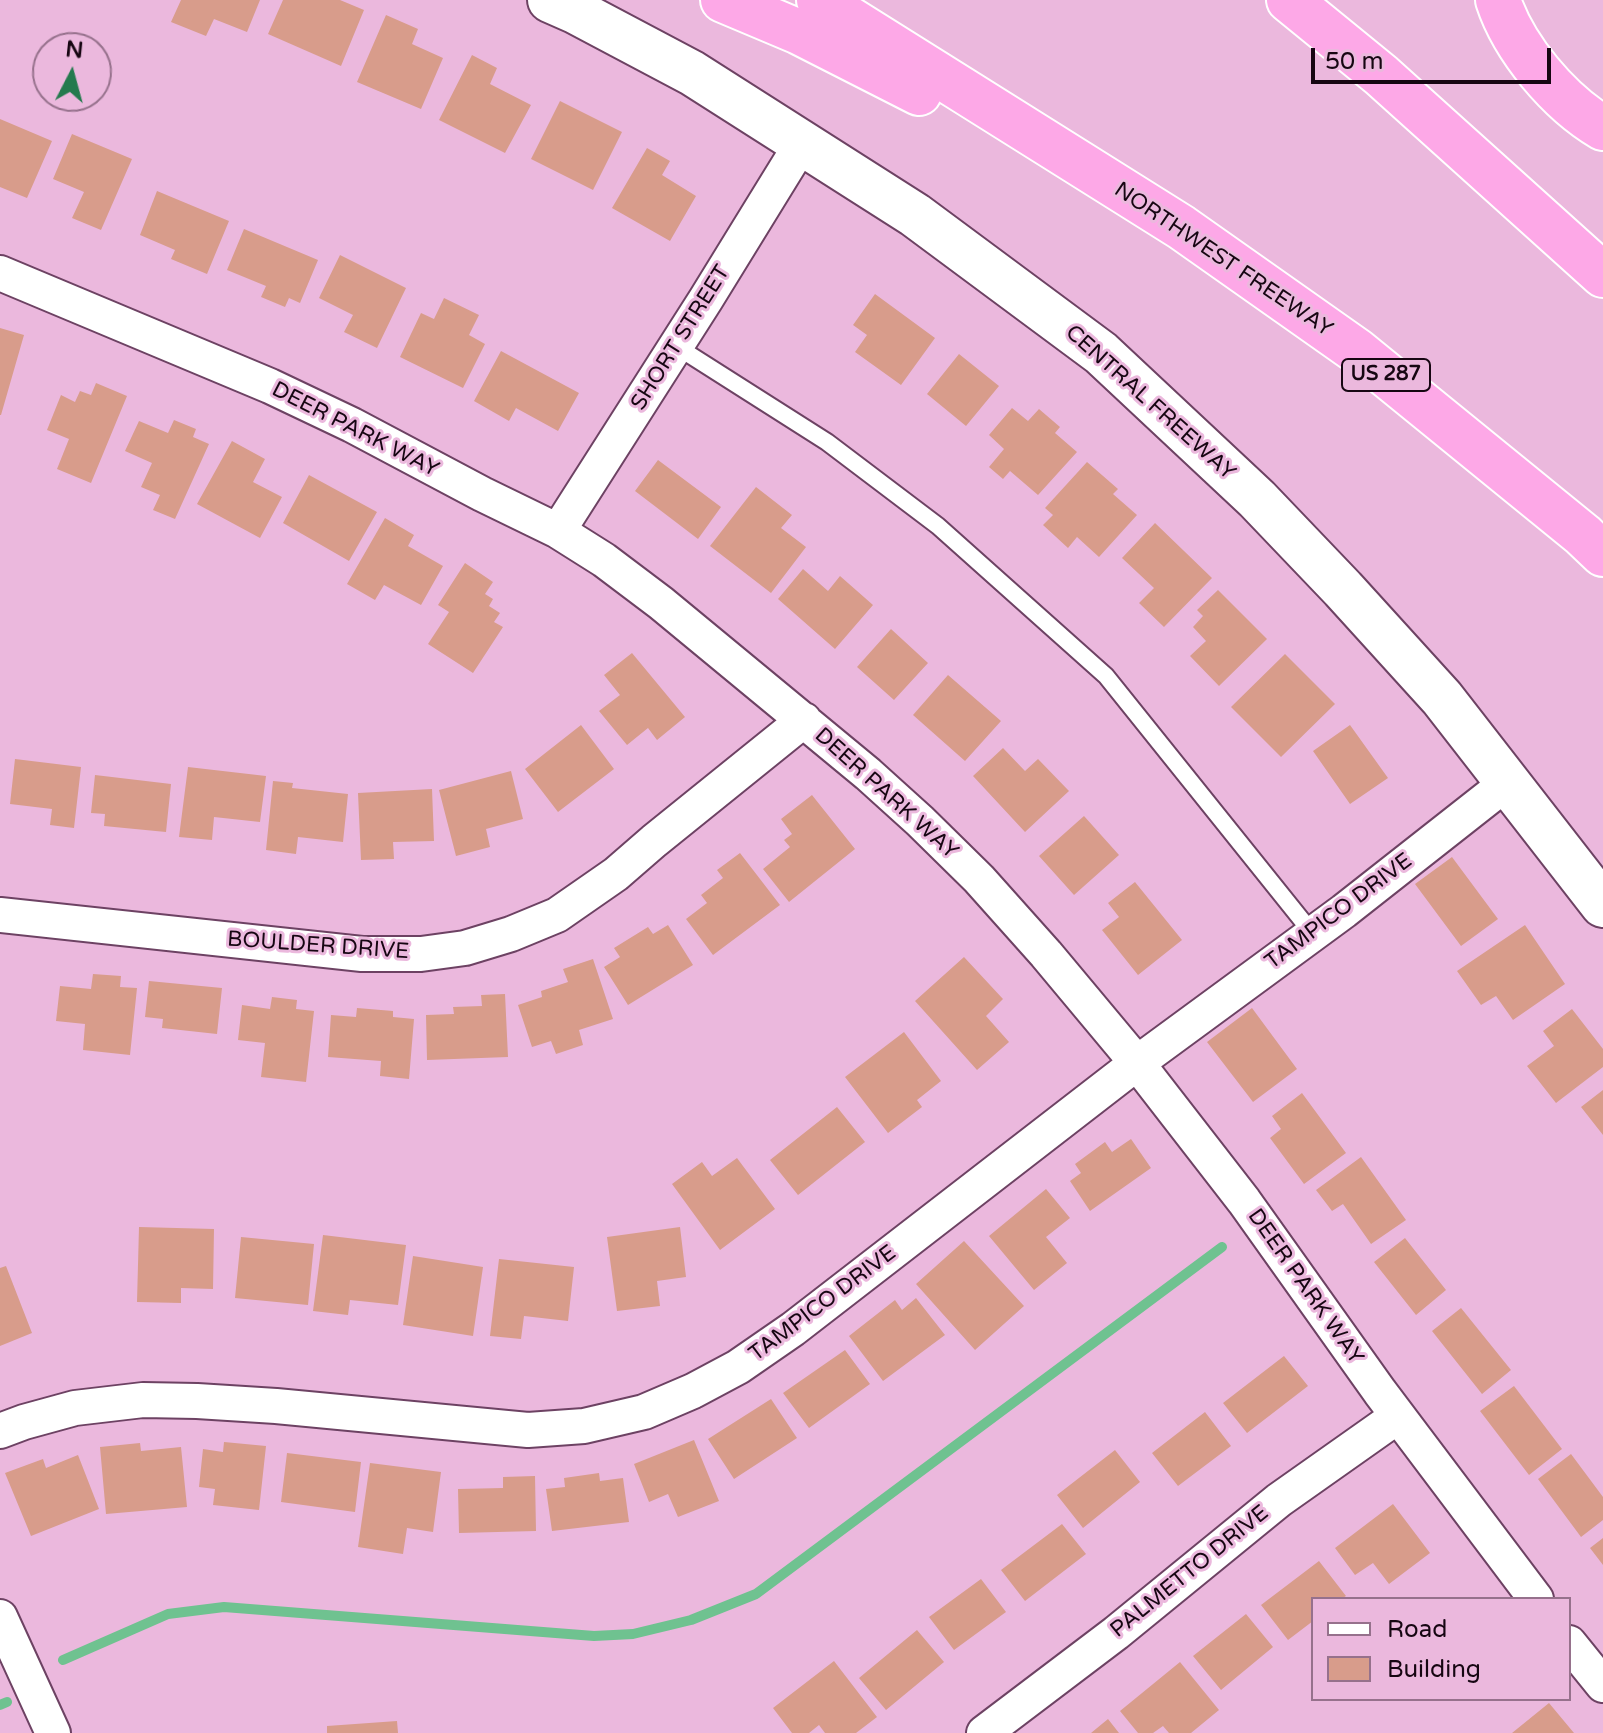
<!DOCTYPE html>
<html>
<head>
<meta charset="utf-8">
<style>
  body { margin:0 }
  #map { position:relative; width:1603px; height:1733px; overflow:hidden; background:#ebb8dd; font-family:"Varela Round",sans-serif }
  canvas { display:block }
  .legend { position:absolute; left:1311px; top:1597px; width:260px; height:104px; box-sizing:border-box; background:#ebb8dd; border:2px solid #96718c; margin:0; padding:10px 14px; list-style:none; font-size:24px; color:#160612 }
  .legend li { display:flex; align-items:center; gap:16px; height:40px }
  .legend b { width:40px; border:2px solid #96718c }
  .north { position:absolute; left:32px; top:32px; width:80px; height:80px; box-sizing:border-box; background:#ebb8dd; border:2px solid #96718c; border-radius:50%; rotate:6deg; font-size:22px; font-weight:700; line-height:32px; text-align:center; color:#160612 }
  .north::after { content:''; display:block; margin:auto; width:28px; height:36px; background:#247a4e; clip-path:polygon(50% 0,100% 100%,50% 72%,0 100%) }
  .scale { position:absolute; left:1311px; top:48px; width:240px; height:36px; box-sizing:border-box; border:4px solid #160612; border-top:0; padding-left:10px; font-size:24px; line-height:28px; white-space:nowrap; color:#160612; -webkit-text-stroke:6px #ebb8dd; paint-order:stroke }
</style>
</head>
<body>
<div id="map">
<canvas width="1603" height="1733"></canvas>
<ul class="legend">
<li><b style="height:10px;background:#fff"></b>Road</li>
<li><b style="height:22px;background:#d89c8b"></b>Building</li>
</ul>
<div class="north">N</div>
<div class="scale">50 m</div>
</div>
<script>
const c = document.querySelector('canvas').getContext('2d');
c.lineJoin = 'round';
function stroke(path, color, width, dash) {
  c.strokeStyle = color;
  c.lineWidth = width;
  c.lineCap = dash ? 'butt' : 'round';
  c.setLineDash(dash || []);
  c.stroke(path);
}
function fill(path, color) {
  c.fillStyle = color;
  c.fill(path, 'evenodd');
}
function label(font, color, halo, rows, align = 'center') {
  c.font = font + ' "Varela Round",sans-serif';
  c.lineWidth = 6;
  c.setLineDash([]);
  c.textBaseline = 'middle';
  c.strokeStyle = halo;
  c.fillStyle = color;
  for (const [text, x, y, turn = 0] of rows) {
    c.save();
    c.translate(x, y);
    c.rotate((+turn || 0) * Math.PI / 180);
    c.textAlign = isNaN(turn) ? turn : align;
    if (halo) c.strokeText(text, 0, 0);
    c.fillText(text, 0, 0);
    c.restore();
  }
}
const stream = new Path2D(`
  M 63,1660 L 168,1614 L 224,1607 L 594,1636 L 633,1634 L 691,1620 L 756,1594 L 1222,1247
  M 0,1705 L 7,1702`);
const building = new Path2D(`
  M 181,0 L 260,0 L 247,32 L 214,19 L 206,36 L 171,22 Z
  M 283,0 L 340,0 L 364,10 L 341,66 L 268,34 Z
  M 386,15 L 418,29 L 412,44 L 443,58 L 421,109 L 357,82 Z
  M 472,55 L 497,68 L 490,84 L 531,105 L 505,153 L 439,120 Z
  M 560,101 L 622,132 L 593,190 L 531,159 Z
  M 0,119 L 52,141 L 27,198 L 0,187 Z
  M 72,134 L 132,159 L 101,230 L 72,218 L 84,192 L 53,179 Z
  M 647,148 L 670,161 L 662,175 L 696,196 L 670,241 L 612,208 Z
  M 157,191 L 229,221 L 207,274 L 171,259 L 175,250 L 140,235 Z
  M 244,229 L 318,260 L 300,303 L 289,298 L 285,307 L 261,297 L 266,286 L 227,270 Z
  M 340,255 L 406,288 L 377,348 L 344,332 L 353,315 L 319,298 Z
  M 875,294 L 935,338 L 901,385 L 855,352 L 867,335 L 853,325 Z
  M 444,298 L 479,315 L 469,335 L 485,344 L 463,388 L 400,357 L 421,313 L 434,319 Z
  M 0,328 L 24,335 L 1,415 L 0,415 Z
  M 501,351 L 579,393 L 558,431 L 516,408 L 509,421 L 474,401 Z
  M 959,354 L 999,386 L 966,426 L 927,394 Z
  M 96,383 L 127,396 L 91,483 L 57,469 L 69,439 L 47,430 L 61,395 L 75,402 L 80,391 L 91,395 Z
  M 1012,408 L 1028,421 L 1039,409 L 1060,427 L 1055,433 L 1077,452 L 1038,495 L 1010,471 L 1003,479 L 989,467 L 1004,449 L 989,435 Z
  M 174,420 L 196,429 L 193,437 L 209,444 L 175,519 L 153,510 L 160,495 L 141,487 L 152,463 L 125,451 L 139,421 L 168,433 Z
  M 232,441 L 265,459 L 253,482 L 282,497 L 260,538 L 197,504 Z
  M 658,460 L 721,507 L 698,539 L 635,491 Z
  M 1087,462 L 1118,489 L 1113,494 L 1137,515 L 1099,557 L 1077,537 L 1068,548 L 1043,525 L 1053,515 L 1045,508 Z
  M 309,475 L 377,512 L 349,561 L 283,523 Z
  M 756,487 L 792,515 L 781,528 L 806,547 L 771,593 L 710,546 Z
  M 385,518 L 414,535 L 408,546 L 443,566 L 421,605 L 384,585 L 375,600 L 347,584 Z
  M 1155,523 L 1212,578 L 1164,627 L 1139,603 L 1154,588 L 1122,558 Z
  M 465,563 L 493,582 L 485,594 L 493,599 L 489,606 L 500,613 L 494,622 L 503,627 L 473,673 L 428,644 L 449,612 L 438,605 Z
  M 803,569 L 828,591 L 840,576 L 873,605 L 835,649 L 778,599 Z
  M 1218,590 L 1267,639 L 1219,686 L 1190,656 L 1206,641 L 1193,627 L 1203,616 L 1197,610 Z
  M 891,629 L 928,663 L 894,700 L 857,667 Z
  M 632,653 L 685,717 L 657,740 L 648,728 L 627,745 L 599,711 L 620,695 L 604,675 Z
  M 1285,654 L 1335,704 L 1281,757 L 1231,707 Z
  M 948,675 L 1001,721 L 965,761 L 913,715 Z
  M 581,725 L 614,769 L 558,812 L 525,769 Z
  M 1350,725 L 1388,778 L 1350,804 L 1313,751 Z
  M 1003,748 L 1025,771 L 1038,759 L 1069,791 L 1025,832 L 973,776 Z
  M 15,759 L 81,767 L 74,828 L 50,825 L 52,809 L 10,804 Z
  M 188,767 L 266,776 L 260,822 L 214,817 L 212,840 L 179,837 Z
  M 511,771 L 523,819 L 486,829 L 490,847 L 456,856 L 439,790 Z
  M 95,775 L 171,784 L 166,832 L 104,826 L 105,814 L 91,813 Z
  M 273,781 L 293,783 L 292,788 L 348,794 L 343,842 L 298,837 L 296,854 L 266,850 Z
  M 432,789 L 434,841 L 393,842 L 394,859 L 361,860 L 358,793 Z
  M 812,795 L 855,849 L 789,902 L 763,869 L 790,847 L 784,840 L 792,834 L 781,819 Z
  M 1084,816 L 1119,855 L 1074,895 L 1039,856 Z
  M 740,853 L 780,905 L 713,955 L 686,919 L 707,903 L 701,895 L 723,878 L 717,870 Z
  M 1452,857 L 1498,919 L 1461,946 L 1415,884 Z
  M 1135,882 L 1182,940 L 1138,975 L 1102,930 L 1119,917 L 1108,903 Z
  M 668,925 L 693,965 L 628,1005 L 604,967 L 620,957 L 614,948 L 648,927 L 653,934 Z
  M 1525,925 L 1565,984 L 1513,1020 L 1496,996 L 1481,1005 L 1457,971 Z
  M 964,957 L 1003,999 L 986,1016 L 1009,1042 L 977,1070 L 915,1001 Z
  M 593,959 L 613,1019 L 579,1030 L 583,1045 L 556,1054 L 551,1041 L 532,1047 L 518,1005 L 542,997 L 541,991 L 568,982 L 563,969 Z
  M 93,974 L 121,976 L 120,987 L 137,988 L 130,1055 L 83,1050 L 85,1024 L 56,1021 L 60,986 L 91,989 Z
  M 149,981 L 222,988 L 217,1034 L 162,1028 L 163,1019 L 145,1017 Z
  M 505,994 L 508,1057 L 427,1060 L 426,1015 L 454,1014 L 453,1007 L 482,1006 L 481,995 Z
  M 272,997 L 297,1000 L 296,1009 L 314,1011 L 306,1082 L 261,1077 L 265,1043 L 238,1040 L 242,1005 L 270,1009 Z
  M 357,1008 L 393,1011 L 393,1017 L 414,1019 L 409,1079 L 380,1076 L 381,1061 L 328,1057 L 331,1015 L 356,1017 Z
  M 1252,1008 L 1297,1069 L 1253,1102 L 1207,1042 Z
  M 1572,1009 L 1603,1049 L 1603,1067 L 1556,1103 L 1527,1066 L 1554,1046 L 1543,1031 Z
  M 904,1032 L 941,1081 L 917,1100 L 922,1107 L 888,1133 L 845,1077 Z
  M 1603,1090 L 1603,1135 L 1581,1107 Z
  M 1302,1093 L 1346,1153 L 1304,1184 L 1270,1138 L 1281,1129 L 1272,1116 Z
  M 837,1107 L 865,1142 L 798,1195 L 770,1160 Z
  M 1131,1139 L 1151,1168 L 1090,1211 L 1070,1181 L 1081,1173 L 1075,1164 L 1105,1142 L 1112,1152 Z
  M 1361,1157 L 1406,1220 L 1371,1244 L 1343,1204 L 1332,1211 L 1316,1190 Z
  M 737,1158 L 775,1209 L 720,1250 L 672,1184 L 702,1162 L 712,1176 Z
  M 1046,1189 L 1070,1218 L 1046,1237 L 1067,1263 L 1034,1290 L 989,1236 Z
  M 139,1227 L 214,1229 L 213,1289 L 181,1288 L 181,1303 L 137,1302 Z
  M 680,1227 L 686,1277 L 657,1281 L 660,1306 L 617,1311 L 607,1237 Z
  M 323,1235 L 406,1245 L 398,1305 L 350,1300 L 348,1315 L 313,1311 Z
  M 241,1237 L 314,1244 L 308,1305 L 235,1298 Z
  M 1405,1238 L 1446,1290 L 1416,1315 L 1374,1262 Z
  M 964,1241 L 1024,1306 L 975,1350 L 916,1284 Z
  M 413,1256 L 483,1267 L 473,1336 L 403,1325 Z
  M 499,1259 L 574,1267 L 568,1321 L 524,1316 L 521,1339 L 490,1336 Z
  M 6,1266 L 32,1333 L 0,1346 L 0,1268 Z
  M 916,1298 L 945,1335 L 883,1381 L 849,1336 L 895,1300 L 902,1310 Z
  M 1461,1308 L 1511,1370 L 1482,1394 L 1432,1331 Z
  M 845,1350 L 870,1384 L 809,1428 L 783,1393 Z
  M 1284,1356 L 1308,1386 L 1247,1433 L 1223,1403 Z
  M 1514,1386 L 1562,1449 L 1529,1475 L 1480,1411 Z
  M 771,1399 L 797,1438 L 734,1479 L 708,1439 Z
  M 1205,1412 L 1231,1446 L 1178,1486 L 1152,1453 Z
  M 694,1440 L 719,1501 L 678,1517 L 668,1494 L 649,1502 L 634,1464 Z
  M 224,1442 L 266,1446 L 259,1510 L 213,1505 L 215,1489 L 199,1487 L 203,1449 L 223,1452 Z
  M 140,1443 L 141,1451 L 181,1447 L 187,1507 L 106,1514 L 100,1447 Z
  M 1115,1450 L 1140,1482 L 1083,1528 L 1057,1495 Z
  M 287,1453 L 361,1462 L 355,1512 L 281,1502 Z
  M 1571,1454 L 1603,1497 L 1603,1520 L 1581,1537 L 1538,1479 Z
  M 78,1455 L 99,1509 L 31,1536 L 5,1473 L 43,1459 L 46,1468 Z
  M 370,1463 L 441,1472 L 433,1532 L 407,1528 L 403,1554 L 358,1547 Z
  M 599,1473 L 600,1481 L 623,1478 L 629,1522 L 552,1531 L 546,1489 L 565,1487 L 564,1478 Z
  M 535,1476 L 536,1531 L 459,1533 L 458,1489 L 503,1488 L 503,1477 Z
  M 1393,1504 L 1430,1553 L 1389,1584 L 1373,1563 L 1355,1575 L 1335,1548 Z
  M 1062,1524 L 1086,1554 L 1025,1601 L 1001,1570 Z
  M 1603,1538 L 1603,1565 L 1590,1548 Z
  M 1319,1561 L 1346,1596 L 1341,1599 L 1313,1599 L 1313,1621 L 1288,1640 L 1261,1605 Z
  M 981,1579 L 1006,1612 L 954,1650 L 929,1617 Z
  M 1246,1614 L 1273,1647 L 1221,1690 L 1193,1656 Z
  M 917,1630 L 944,1662 L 886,1710 L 859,1678 Z
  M 834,1661 L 877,1717 L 856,1733 L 825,1733 L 819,1725 L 809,1733 L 792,1733 L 773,1708 Z
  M 1180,1662 L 1219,1710 L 1191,1733 L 1169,1733 L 1163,1726 L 1153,1733 L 1138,1733 L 1120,1711 Z
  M 1549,1703 L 1574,1733 L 1512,1733 Z
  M 1108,1719 L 1119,1733 L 1091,1733 Z
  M 397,1721 L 398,1733 L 327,1733 L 327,1726 Z`);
const service = new Path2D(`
  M 676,346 L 827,442 L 938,526 L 1106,676 L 1313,934`);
const minor = new Path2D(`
  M 0,273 L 270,386 L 352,425 L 482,494 L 558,531 L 604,560 L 661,603 L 868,774 L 920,821 L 979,879 L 1046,954 L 1137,1063 L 1244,1201 L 1380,1392 L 1536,1599
  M 558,531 L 706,299 L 802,143
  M 0,915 L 362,954 L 421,954 L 465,948 L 511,934 L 557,915 L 616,874 L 654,841 L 804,720
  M 0,1431 L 24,1422 L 75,1408 L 143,1400 L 197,1401 L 276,1406 L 528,1430 L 584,1426 L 644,1412 L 693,1391 L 738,1367 L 793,1329 L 1137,1063 L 1344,911 L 1508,782
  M 0,1617 L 53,1733
  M 1569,1643 L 1603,1685
  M 984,1733 L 1116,1633 L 1279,1500 L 1398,1416`);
const secondary = new Path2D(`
  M 550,0 L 575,11 L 692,73 L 915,215 L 1101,353 L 1257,499 L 1343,589 L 1442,698 L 1603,905`);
const motorway = new Path2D(`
  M 723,0 L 799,32 L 919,93
  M 819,0 L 1181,227 L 1357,351 L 1583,535 L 1603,554
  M 1289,0 L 1381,75 L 1603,275
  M 1498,0 C 1514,49 1559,102 1603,128`);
const shields = [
  [1386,375,88]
];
const shieldNames = [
  ["US 287",1386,375]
];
const streetNames = [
  ["NORTHWEST FREEWAY",1223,260,34],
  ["SHORT STREET",681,338,-58],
  ["CENTRAL FREEWAY",1150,403,42],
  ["DEER PARK WAY",355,430,27],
  ["DEER PARK WAY",886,794,42],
  ["TAMPICO DRIVE",1339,912,-37],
  ["BOULDER DRIVE",318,946,4],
  ["DEER PARK WAY",1305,1287,55],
  ["TAMPICO DRIVE",823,1304,-37],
  ["PALMETTO DRIVE",1190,1572,-39]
];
stroke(stream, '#6fc290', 10);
fill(building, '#d89c8b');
stroke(service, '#6d4263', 20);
stroke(minor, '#6d4263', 38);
stroke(secondary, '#6d4263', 48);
stroke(motorway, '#fff', 48);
stroke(service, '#fff', 16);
stroke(minor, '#fff', 34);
stroke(secondary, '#fff', 44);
stroke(motorway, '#fda8e7', 44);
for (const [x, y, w] of shields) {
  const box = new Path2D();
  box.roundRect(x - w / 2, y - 16, w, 32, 6);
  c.fillStyle = '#ebb8dd';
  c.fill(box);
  stroke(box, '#160612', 2);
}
label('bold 20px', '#160612', null, shieldNames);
label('22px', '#160612', '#ebb8dd', streetNames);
</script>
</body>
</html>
